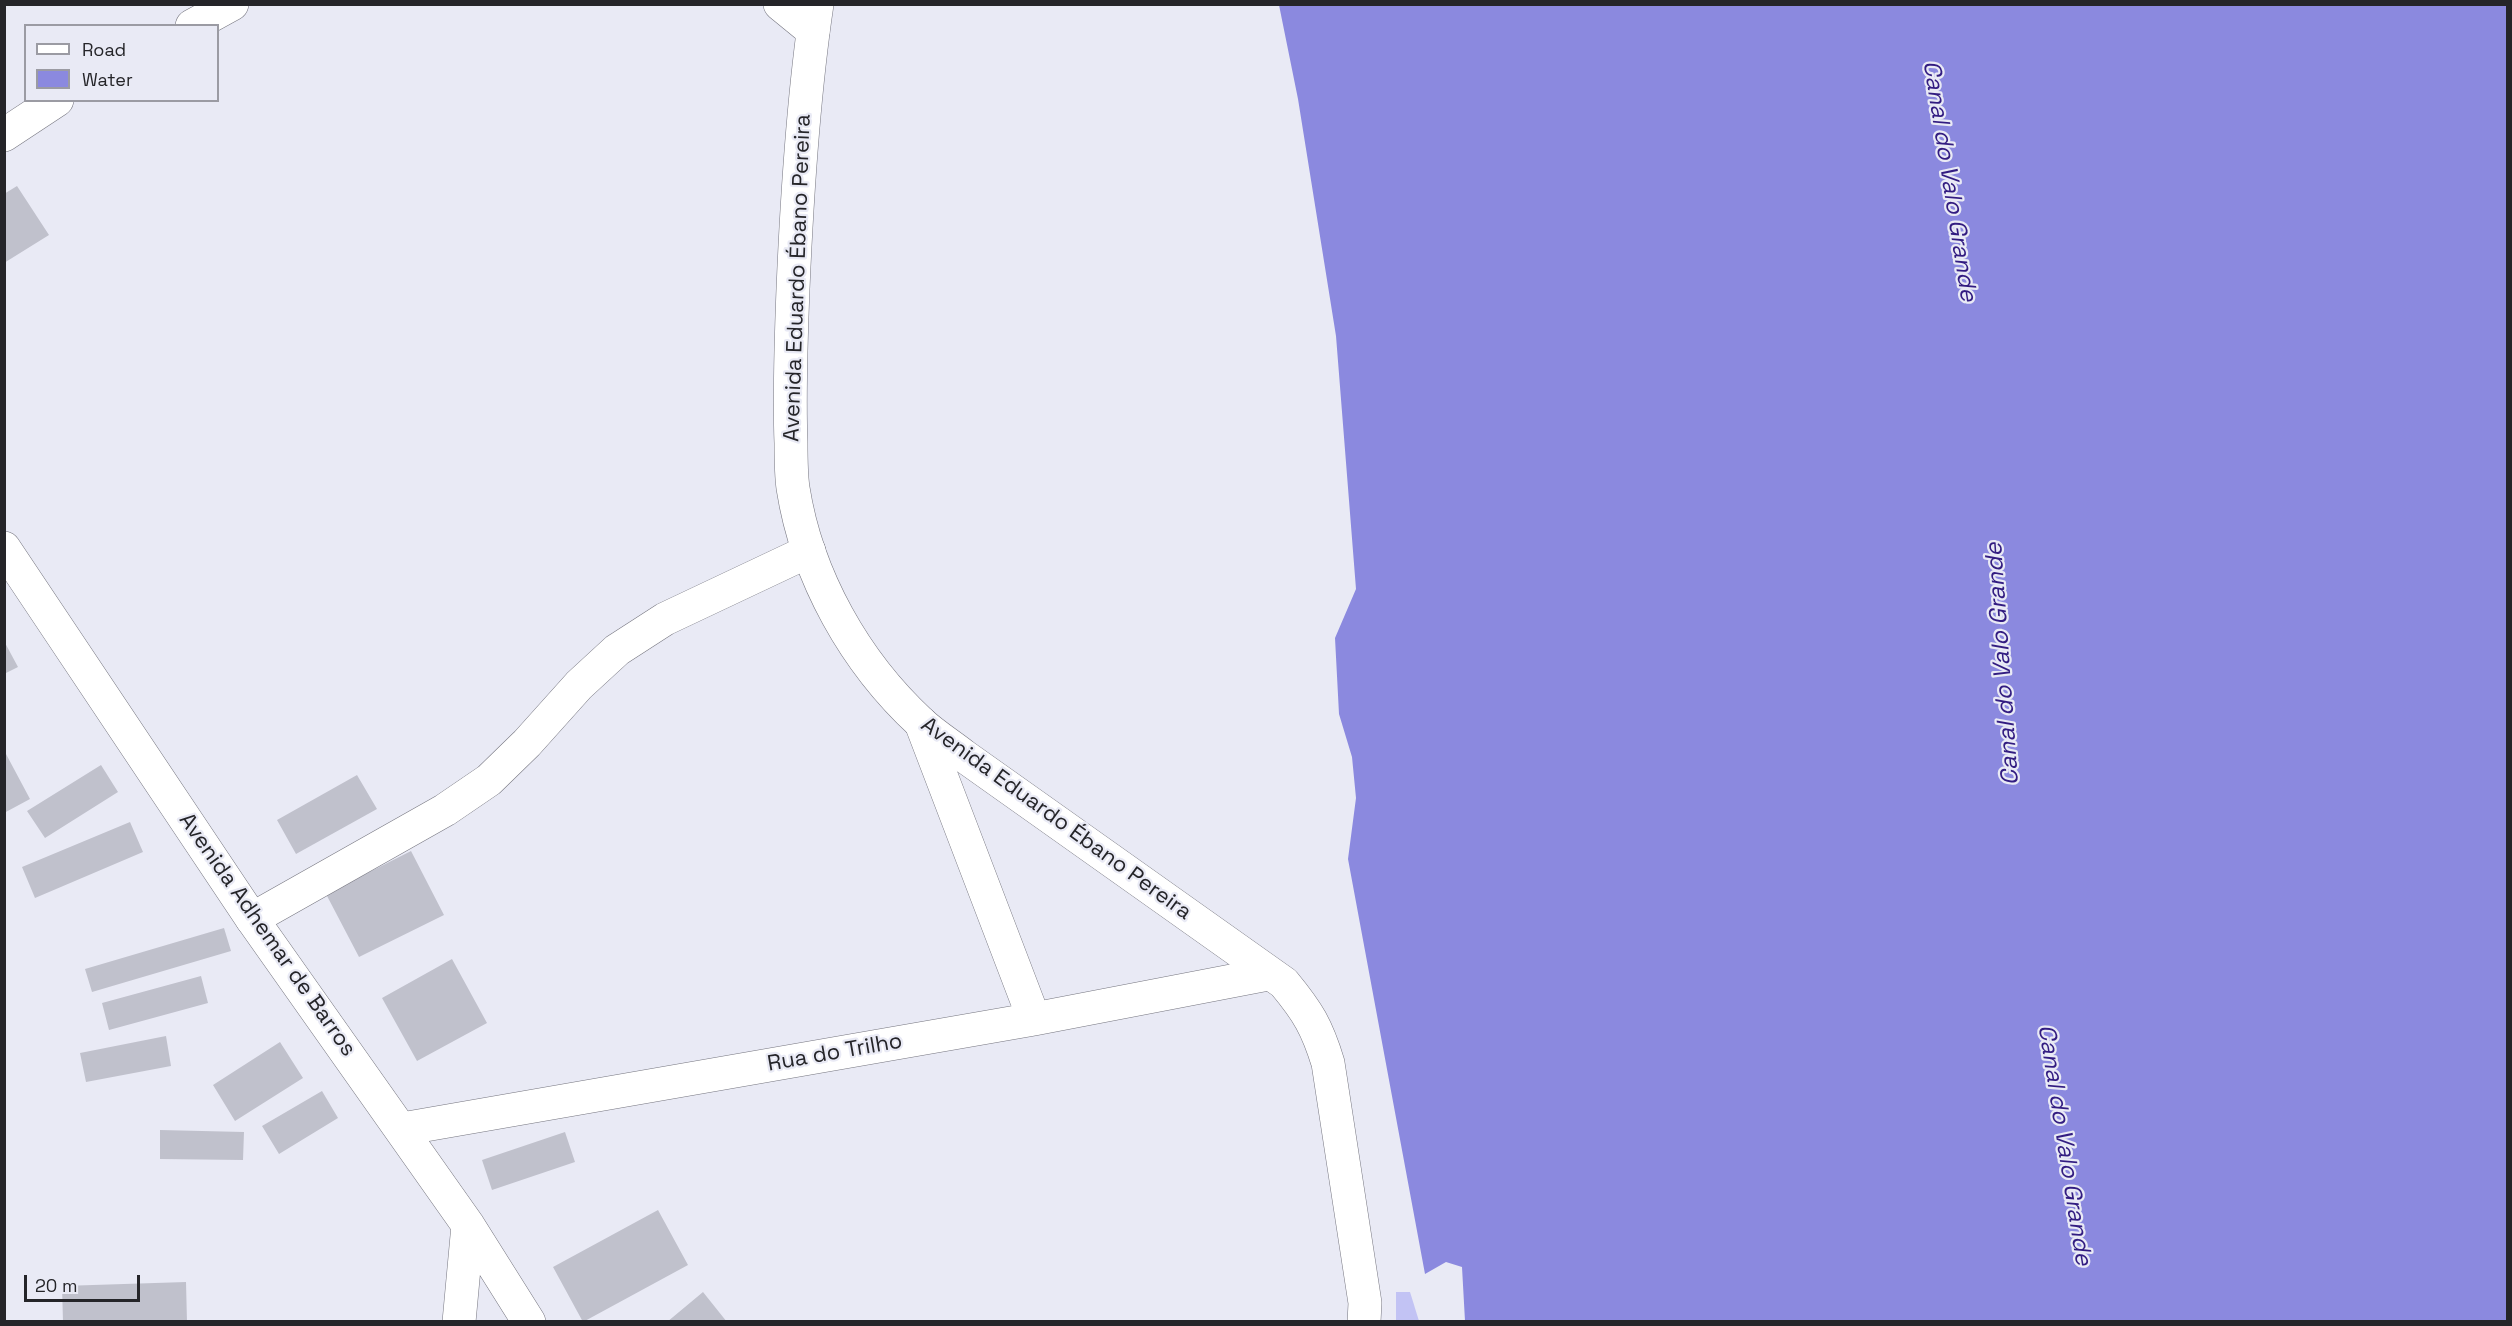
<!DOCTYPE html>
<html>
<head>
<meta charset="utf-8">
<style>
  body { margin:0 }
  #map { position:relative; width:2512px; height:1326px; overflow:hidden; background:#e9eaf5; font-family:"Space Grotesk",sans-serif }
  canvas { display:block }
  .frame { position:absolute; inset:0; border:6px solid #252529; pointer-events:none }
  .legend { position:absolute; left:24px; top:24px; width:195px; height:78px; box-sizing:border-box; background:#e9eaf5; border:2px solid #9b9ba3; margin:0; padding:8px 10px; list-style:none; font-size:18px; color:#252529 }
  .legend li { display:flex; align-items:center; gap:12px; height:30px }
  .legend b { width:30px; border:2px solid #9b9ba3 }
  .scale { position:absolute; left:24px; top:1275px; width:116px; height:27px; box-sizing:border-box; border:3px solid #252529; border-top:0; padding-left:8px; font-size:18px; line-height:21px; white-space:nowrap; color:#252529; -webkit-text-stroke:4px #e9eaf5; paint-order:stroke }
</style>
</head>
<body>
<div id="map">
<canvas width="2512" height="1326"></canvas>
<div class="frame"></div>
<ul class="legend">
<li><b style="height:8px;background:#fff"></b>Road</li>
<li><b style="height:16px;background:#8b89df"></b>Water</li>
</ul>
<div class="scale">20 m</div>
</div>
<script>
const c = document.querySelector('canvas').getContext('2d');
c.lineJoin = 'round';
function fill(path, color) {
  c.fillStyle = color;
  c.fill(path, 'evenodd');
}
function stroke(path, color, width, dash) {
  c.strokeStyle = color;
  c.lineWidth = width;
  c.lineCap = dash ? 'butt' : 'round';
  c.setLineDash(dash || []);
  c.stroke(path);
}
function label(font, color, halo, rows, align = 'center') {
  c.font = font + ' "Space Grotesk",sans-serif';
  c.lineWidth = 4.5;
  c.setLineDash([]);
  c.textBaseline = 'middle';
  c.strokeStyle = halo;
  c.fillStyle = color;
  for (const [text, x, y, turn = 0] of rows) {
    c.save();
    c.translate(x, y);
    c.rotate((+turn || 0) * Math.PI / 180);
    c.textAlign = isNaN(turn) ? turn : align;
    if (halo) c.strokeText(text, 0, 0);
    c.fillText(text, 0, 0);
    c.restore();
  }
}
const green = new Path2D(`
  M 1396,1292 L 1410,1292 L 1419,1321 L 1396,1321 Z`);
const water = new Path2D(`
  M 1279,5 L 2507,5 L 2507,1321 L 1465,1321 L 1462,1267 L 1446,1262 L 1425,1274 L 1348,859 L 1356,798 L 1352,757 L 1339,714 L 1335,638 L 1356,589 L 1336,336 L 1298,99 Z`);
const building = new Path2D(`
  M 17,186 L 49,235 L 4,263 L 4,194 Z
  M 4,641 L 18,667 L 4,674 Z
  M 6,754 L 30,799 L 4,813 L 4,755 Z
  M 101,765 L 118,792 L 45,838 L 27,811 Z
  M 357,775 L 377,809 L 296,854 L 277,820 Z
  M 130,822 L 143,852 L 35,898 L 22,867 Z
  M 411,851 L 444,915 L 359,957 L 326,894 Z
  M 224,928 L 231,951 L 92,992 L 85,969 Z
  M 452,959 L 487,1023 L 417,1061 L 382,998 Z
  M 201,976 L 208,1003 L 109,1030 L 102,1003 Z
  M 166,1036 L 171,1066 L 86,1082 L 80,1053 Z
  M 280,1042 L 303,1078 L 235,1121 L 213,1085 Z
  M 322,1091 L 338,1118 L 279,1154 L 262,1126 Z
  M 160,1130 L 244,1132 L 243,1160 L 160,1159 Z
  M 565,1132 L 575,1162 L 492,1190 L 482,1160 Z
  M 658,1210 L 688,1265 L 583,1322 L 553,1267 Z
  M 186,1282 L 187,1322 L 63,1322 L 62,1286 Z
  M 703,1292 L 727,1322 L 667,1322 Z`);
const street = new Path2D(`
  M 780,4 L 813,31
  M 192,26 L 232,4
  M 4,135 L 57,100
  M 921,723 L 1034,1019
  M 252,919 L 445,810 L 489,780 L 527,743 L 579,685 L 617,650 L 665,619 L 809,551
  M 402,1129 L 1034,1019 L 1268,974`);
const secondary = new Path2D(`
  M 817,4 C 803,98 797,194 793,289 C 791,340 789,392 791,443 C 791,458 791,474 793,488 C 807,577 855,662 921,723 C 934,735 950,745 964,756 L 1284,983 C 1308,1012 1317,1027 1328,1063 L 1365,1303 L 1364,1322
  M 4,548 L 252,919 L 468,1225 L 529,1322
  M 459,1322 L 468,1225`);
const streetNames = [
  ["Avenida Eduardo Ébano Pereira",798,278,-88],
  ["Avenida Eduardo Ébano Pereira",1056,819,36],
  ["Avenida Adhemar de Barros",267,935,55],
  ["Rua do Trilho",835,1053,-10]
];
const waterNames = [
  ["Canal do Valo Grande",1949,181,81],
  ["Canal do Valo Grande",2003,664,-94],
  ["Canal do Valo Grande",2064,1145,81]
];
fill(green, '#c2c3f4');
fill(water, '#8b89df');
fill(building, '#c0c1cc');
stroke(street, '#75757f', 34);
stroke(secondary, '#75757f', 34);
stroke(street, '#fff', 33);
stroke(secondary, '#fff', 33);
label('22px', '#252529', '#e9eaf5', streetNames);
label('italic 24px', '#321c81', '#e9eaf5', waterNames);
</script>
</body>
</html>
